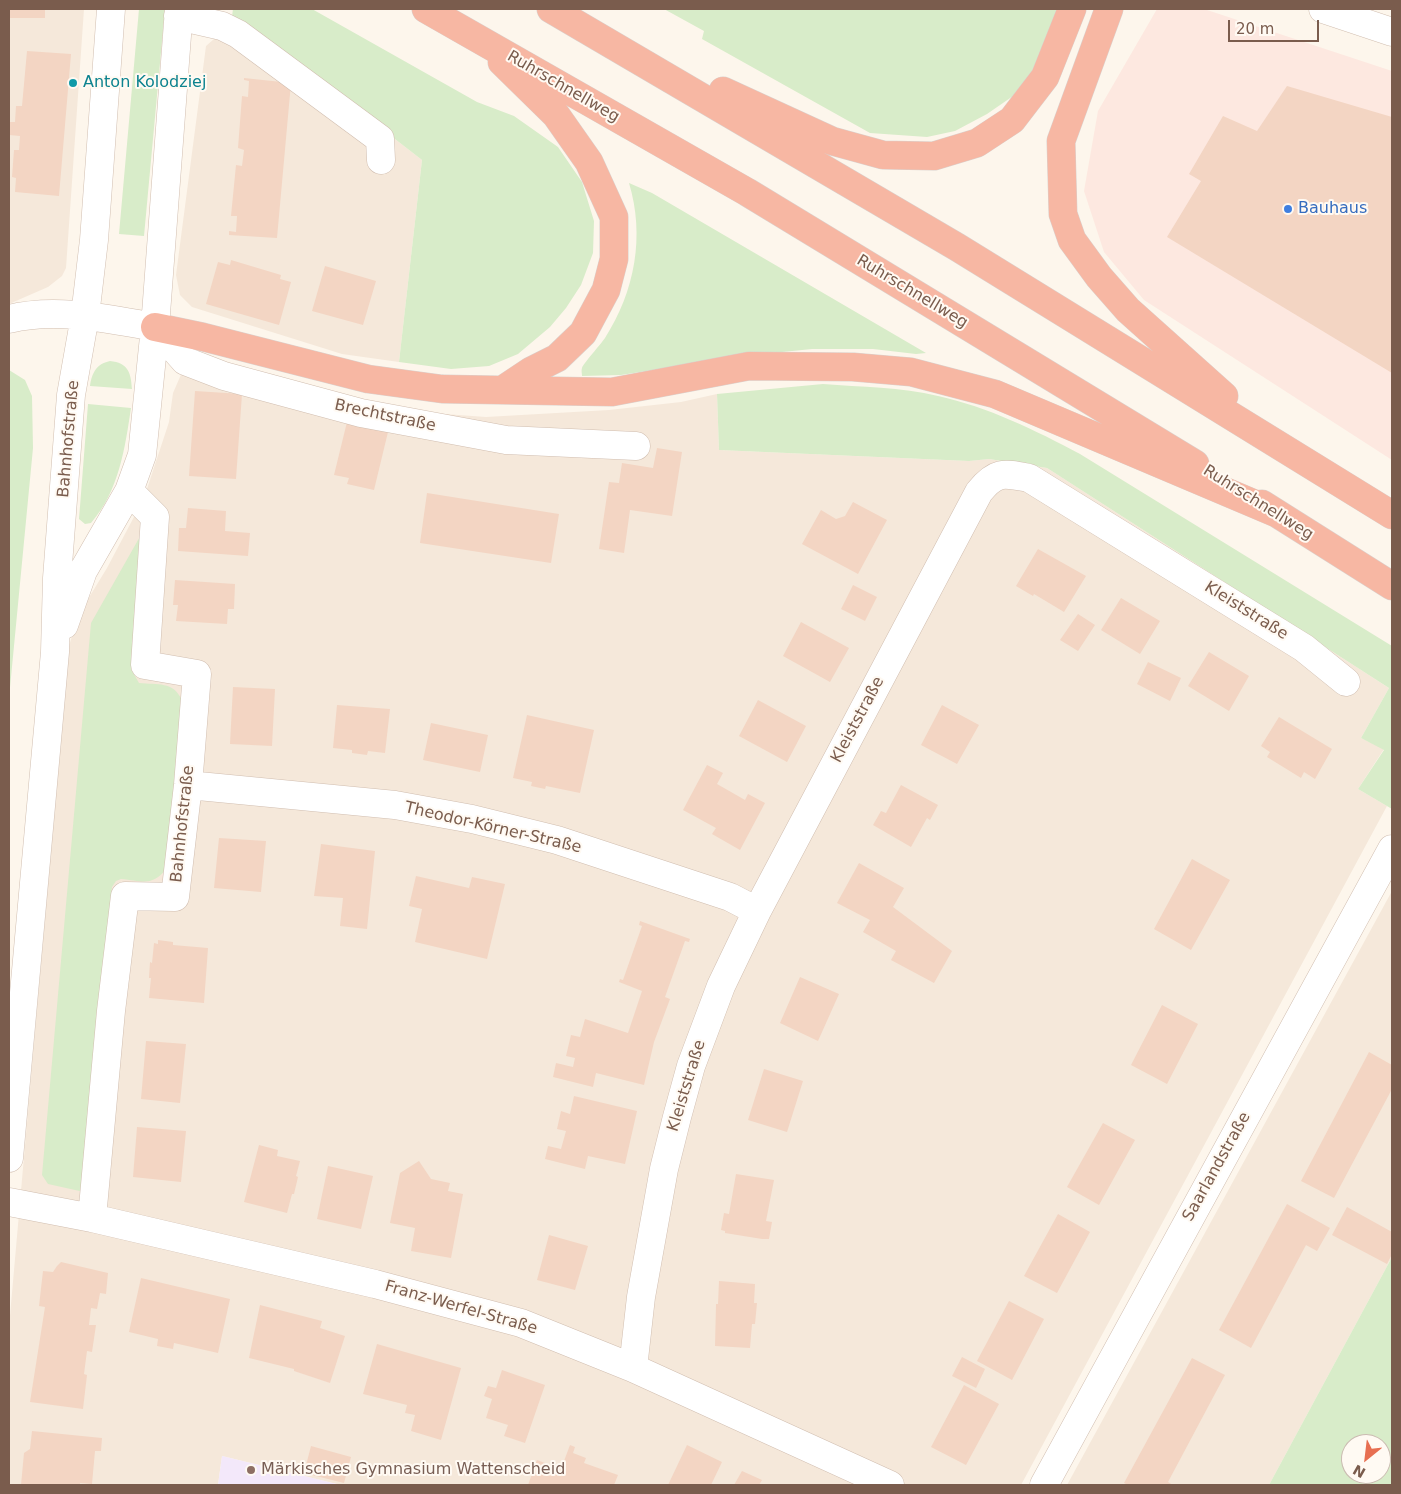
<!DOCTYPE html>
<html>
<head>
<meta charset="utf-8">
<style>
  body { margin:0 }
  #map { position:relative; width:1401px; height:1494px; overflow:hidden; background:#fdf6ec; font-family:"DejaVu Sans",sans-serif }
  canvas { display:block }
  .frame { position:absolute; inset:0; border:10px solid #7a5c4d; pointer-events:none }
  .north { position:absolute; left:1341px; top:1434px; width:50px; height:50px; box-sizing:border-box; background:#fffaf3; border:1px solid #cabbb1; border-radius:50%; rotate:209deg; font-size:14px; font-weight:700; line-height:20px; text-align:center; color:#7a5c4d }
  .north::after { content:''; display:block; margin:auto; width:18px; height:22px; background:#e76f51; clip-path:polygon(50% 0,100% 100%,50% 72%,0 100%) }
  .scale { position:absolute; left:1228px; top:20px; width:91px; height:22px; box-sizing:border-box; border:2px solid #7a5c4d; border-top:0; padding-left:6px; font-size:15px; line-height:18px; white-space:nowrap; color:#7a5c4d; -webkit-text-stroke:4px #fffaf3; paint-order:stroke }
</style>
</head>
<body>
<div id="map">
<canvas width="1401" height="1494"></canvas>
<div class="frame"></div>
<div class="north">N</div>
<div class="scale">20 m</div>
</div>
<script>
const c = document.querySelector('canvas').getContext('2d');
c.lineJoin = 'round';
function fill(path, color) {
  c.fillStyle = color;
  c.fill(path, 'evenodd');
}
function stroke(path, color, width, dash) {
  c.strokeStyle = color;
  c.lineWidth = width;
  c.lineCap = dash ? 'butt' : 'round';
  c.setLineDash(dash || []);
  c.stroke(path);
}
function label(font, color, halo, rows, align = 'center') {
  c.font = font + ' "DejaVu Sans",sans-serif';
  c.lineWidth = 4;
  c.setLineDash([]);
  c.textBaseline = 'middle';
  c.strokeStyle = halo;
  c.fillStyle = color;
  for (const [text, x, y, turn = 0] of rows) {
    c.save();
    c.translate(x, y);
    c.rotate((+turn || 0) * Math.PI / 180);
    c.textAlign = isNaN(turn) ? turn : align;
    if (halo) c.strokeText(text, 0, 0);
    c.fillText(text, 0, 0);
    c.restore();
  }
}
const residential = new Path2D(`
  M 9,9 L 84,9 L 66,268 L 62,276 L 48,287 L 9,304 Z
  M 231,24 L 297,63 L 422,160 L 399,362 L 342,354 L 192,307 L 180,295 L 176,275 L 206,46 Z
  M 183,370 L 431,413 L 486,417 L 609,410 L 681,402 L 717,394 L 719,450 L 969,461 L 989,459 L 1047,468 L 1389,688 L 1361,738 L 1384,749 L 1358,789 L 1387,806 L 1021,1485 L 341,1485 L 222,1456 L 218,1485 L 9,1485 L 9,1327 L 69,646 L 75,626 L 85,604 L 107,568 L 144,498 L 169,422 L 173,393 Z
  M 1392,891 L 1392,1257 L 1269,1485 L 1067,1485 Z`);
const commercial = new Path2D(`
  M 1157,9 L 1204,9 L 1392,71 L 1392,460 L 1144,300 L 1104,252 L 1084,191 L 1098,111 Z`);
const education = new Path2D(`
  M 222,1456 L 341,1485 L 218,1485 Z`);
const green = new Path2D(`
  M 139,9 L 165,9 L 144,236 L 119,234 Z
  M 233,9 L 312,9 L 477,102 L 514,116 L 558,147 L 582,182 L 594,221 L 593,253 L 581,285 L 566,308 L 550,327 L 518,354 L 489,366 L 451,369 L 399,362 L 422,160 L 297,63 L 231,24 Z
  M 664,9 L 1058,9 L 1040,63 L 1016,94 L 987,114 L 955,131 L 927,137 L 870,133 L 702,39 L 704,31 Z
  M 629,183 L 652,193 L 926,353 L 916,354 L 873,349 L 812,349 L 742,356 L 621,375 L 582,376 C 582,373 581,371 582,368 C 583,364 601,344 605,338 C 635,291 645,236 629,183 Z
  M 110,361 C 128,363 131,372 132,389 L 90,386 C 92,373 96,364 110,361 Z
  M 9,370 L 25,380 L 32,396 L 33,448 L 9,698 Z
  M 823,384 C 861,387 901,387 938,396 C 988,407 1035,430 1080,454 L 1392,646 L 1392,809 L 1358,789 L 1384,750 L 1361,738 L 1389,688 L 1047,468 L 989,459 L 969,461 L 719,450 L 717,394 Z
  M 88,404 L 131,408 C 125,448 119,491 91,523 L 85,524 L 79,519 Z
  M 142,533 L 143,536 L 131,669 L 139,683 C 158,685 173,681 182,700 L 167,868 C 152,887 143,881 121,879 L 116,881 L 112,887 L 84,1192 L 48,1184 L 42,1175 L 91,623 Z
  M 1392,1257 L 1392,1485 L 1269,1485 ZM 1351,1444 L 1381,1444 L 1381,1474 L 1351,1474 Z`);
const building = new Path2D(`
  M 9,9 L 45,9 L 45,18 L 9,18 Z
  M 27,51 L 71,54 L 59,196 L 15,192 L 16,178 L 12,177 L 14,150 L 19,150 L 20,136 L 9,135 L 9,122 L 15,122 L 16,106 L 22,106 Z
  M 244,78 L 291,83 L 277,238 L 229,235 L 229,231 L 236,232 L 237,216 L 231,216 L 236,165 L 242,166 L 244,150 L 238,148 L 242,96 L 248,97 L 249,81 L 244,80 Z
  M 1287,86 L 1392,117 L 1392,373 L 1167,237 L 1201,181 L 1189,174 L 1223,116 L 1257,131 Z
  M 231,260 L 281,275 L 280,279 L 291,282 L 279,325 L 206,304 L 218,262 L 230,265 Z
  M 325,266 L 376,281 L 363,325 L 312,311 Z
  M 195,391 L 242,394 L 236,479 L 189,476 Z
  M 347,422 L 388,432 L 374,490 L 347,484 L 349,478 L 334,475 Z
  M 657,448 L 682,452 L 672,516 L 630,510 L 624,553 L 599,549 L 609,482 L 619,483 L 622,463 L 653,468 Z
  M 427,493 L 559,514 L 551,563 L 420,543 Z
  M 853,502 L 887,520 L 858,574 L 802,544 L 821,510 L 836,519 L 845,516 Z
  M 188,508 L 226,511 L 225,531 L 250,533 L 248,556 L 178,551 L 179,528 L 186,528 Z
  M 1038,549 L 1086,576 L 1064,612 L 1034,594 L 1033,596 L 1016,586 Z
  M 175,580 L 235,584 L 234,609 L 228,609 L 227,624 L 176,621 L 178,605 L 173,605 Z
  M 853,585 L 877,597 L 865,621 L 841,609 Z
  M 1121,598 L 1160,621 L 1140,654 L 1101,630 Z
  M 1078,614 L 1095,625 L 1078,651 L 1060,640 Z
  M 801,622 L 849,648 L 830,682 L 783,656 Z
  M 1209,652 L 1249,676 L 1229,711 L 1188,686 Z
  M 1148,662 L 1181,678 L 1170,701 L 1137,684 Z
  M 233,687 L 275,689 L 272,746 L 230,744 Z
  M 758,700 L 806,726 L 787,762 L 739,736 Z
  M 337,705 L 390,709 L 385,753 L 368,751 L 367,755 L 352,753 L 352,750 L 333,748 Z
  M 942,705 L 979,725 L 957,764 L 921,745 Z
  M 527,715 L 594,730 L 580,793 L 546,786 L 545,789 L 531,786 L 532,782 L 513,778 Z
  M 1279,717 L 1332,749 L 1315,779 L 1304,772 L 1301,778 L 1267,757 L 1270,752 L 1261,746 Z
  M 431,723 L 488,735 L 480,772 L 423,760 Z
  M 707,765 L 723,773 L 717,784 L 745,800 L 748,794 L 765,803 L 740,850 L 712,834 L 716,828 L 683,810 Z
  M 901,785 L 938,805 L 930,820 L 927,818 L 911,847 L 873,825 L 881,811 L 886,813 Z
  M 219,838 L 266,841 L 261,892 L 214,888 Z
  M 321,844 L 375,851 L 367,929 L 340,926 L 343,898 L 314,896 Z
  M 1192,859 L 1230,880 L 1191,950 L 1154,929 Z
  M 859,863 L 904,888 L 893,907 L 952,951 L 934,983 L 891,960 L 896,951 L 863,932 L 870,920 L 837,903 Z
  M 416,876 L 469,888 L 472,877 L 505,884 L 487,959 L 415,942 L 422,909 L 409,906 Z
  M 640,921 L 690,939 L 689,942 L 685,941 L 665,997 L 670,999 L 654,1042 L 644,1085 L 596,1073 L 593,1087 L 553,1077 L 556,1063 L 573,1067 L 575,1058 L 566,1056 L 571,1035 L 580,1037 L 585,1019 L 628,1033 L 642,991 L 619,982 L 620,979 L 623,980 L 642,926 L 639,925 Z
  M 158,940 L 173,942 L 173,945 L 208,948 L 204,1003 L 149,998 L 151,978 L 149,978 L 150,962 L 152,963 L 154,943 L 158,944 Z
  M 800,977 L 839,994 L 818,1041 L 780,1023 Z
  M 1162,1005 L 1198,1024 L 1167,1084 L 1131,1065 Z
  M 146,1041 L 186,1044 L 180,1103 L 141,1099 Z
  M 1369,1052 L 1392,1065 L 1392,1089 L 1334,1198 L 1301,1181 Z
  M 764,1069 L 803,1081 L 787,1132 L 748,1120 Z
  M 574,1096 L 637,1111 L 625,1164 L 588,1156 L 585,1169 L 545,1159 L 548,1146 L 561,1149 L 566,1131 L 557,1129 L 561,1111 L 570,1114 Z
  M 1103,1123 L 1135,1140 L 1099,1205 L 1067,1187 Z
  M 137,1127 L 186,1131 L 181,1182 L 133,1177 Z
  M 259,1145 L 278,1150 L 277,1156 L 300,1161 L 296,1176 L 298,1177 L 294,1194 L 292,1194 L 287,1213 L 244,1202 Z
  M 419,1161 L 431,1179 L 450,1183 L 448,1191 L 463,1194 L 451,1258 L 411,1251 L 415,1228 L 390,1223 L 400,1173 Z
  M 328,1166 L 373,1176 L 361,1229 L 317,1219 Z
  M 736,1174 L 774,1180 L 766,1221 L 772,1222 L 769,1239 L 762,1239 L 725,1233 L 725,1231 L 721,1230 L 724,1213 L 729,1214 Z
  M 1287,1204 L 1330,1228 L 1317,1251 L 1306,1245 L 1251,1348 L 1219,1330 Z
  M 1347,1207 L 1392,1232 L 1392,1254 L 1387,1264 L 1332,1235 Z
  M 1058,1214 L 1090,1232 L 1057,1293 L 1024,1276 Z
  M 549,1235 L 588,1246 L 575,1290 L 537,1280 Z
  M 61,1262 L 108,1273 L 106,1294 L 100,1293 L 97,1309 L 91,1308 L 89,1325 L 96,1325 L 92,1352 L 87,1351 L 84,1374 L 87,1375 L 83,1409 L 30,1402 L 45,1307 L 39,1306 L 43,1271 L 53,1272 L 57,1266 Z
  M 141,1278 L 230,1299 L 218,1353 L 174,1343 L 173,1349 L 157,1346 L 158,1339 L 129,1332 Z
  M 719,1281 L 755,1284 L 754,1303 L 757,1303 L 755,1324 L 752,1324 L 750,1348 L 715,1346 L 716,1304 L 718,1304 Z
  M 1009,1301 L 1044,1319 L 1012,1380 L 977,1361 Z
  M 260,1305 L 322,1321 L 320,1328 L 345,1336 L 330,1383 L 294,1371 L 294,1369 L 249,1358 Z
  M 377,1344 L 461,1368 L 441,1440 L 411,1431 L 415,1415 L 405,1413 L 407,1405 L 363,1394 Z
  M 962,1357 L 985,1369 L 976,1388 L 952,1376 Z
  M 1192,1358 L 1225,1375 L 1168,1482 L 1173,1485 L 1128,1485 L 1124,1483 Z
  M 502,1370 L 545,1385 L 525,1443 L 504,1436 L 508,1425 L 486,1418 L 492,1399 L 484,1396 L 488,1386 L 496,1388 Z
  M 964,1385 L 999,1404 L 966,1465 L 931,1447 Z
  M 32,1431 L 102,1438 L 101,1451 L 95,1451 L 92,1484 L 80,1483 L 80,1485 L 21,1485 L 24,1453 L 30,1449 Z
  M 570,1445 L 575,1447 L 573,1453 L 586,1458 L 584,1463 L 618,1475 L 614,1485 L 548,1485 L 544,1484 L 543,1485 L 528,1485 L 537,1460 L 561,1469 Z
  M 687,1445 L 722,1462 L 711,1485 L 668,1485 Z
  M 311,1446 L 351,1457 L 344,1483 L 304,1473 Z
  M 742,1471 L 762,1480 L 759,1485 L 734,1485 Z`);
const minor = new Path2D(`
  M 1323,9 L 1392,32
  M 178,16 L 222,26 L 238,34 L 380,139 L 381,160
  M 9,319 C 56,307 108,319 155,327
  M 155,327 L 185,361 L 224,376 L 361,413 L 506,440 L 636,446
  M 64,625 L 83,571 L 129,491 L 142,455 L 155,327 L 179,9
  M 188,785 L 395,805 L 472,819 L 557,840 L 730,897 L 757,911
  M 9,1158 L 55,652 L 57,578 L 71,395 L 85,316 L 94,240 L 111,9
  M 9,1202 L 92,1218 L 375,1284 L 521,1323 L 633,1368 L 890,1485
  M 92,1218 L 111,1011 L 125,896 L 175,897 L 188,785 L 197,674 L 145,665 L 155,517 L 129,491
  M 633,1368 L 641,1297 L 664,1169 L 677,1117 L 691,1066 L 721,986 L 757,911 L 979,492 C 996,471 1003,473 1029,478 L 1304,648 L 1346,682
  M 1044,1485 L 1392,849`);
const highway = new Path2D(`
  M 426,9 L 747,192 L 1195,464
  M 551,9 L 957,247 L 1392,515
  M 1109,9 L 1061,141 L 1063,214 L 1072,240 L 1099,277 L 1128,310 L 1224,396
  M 502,62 L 556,115 L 589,162 L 614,217 L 614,259 L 606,290 L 583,333 L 557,358 L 531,371 L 504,389
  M 723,91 L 832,141 L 883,155 L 934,156 L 977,143 L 1012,120 L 1045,77 L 1072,9
  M 155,327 L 203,337 L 368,379 L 442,389 L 612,392 L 749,366 L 853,367 L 911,372 L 995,394 L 1276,513
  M 1262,504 L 1392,586`);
const markers = [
  [73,83,5,"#0f9aa8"],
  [1288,209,5,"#3f7fe0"],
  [251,1470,5,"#8d6e63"]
];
const cultureNames = [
  ["Anton Kolodziej",83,83]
];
const streetNames = [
  ["Ruhrschnellweg",563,87,30],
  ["Ruhrschnellweg",912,292,31],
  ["Brechtstraße",385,416,12],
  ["Bahnhofstraße",69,439,-85],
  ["Ruhrschnellweg",1258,503,32],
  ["Kleiststraße",1246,611,32],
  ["Kleiststraße",858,720,-62],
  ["Bahnhofstraße",183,824,-84],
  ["Theodor-Körner-Straße",493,828,13],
  ["Kleiststraße",687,1086,-73],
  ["Saarlandstraße",1217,1167,-61],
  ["Franz-Werfel-Straße",461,1308,16]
];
const shopNames = [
  ["Bauhaus",1298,209]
];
const educationNames = [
  ["Märkisches Gymnasium Wattenscheid",261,1470]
];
fill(residential, '#f5e8da');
fill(commercial, '#fde8e0');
fill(education, '#f3e8fa');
fill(green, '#d8ecc9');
fill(building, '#f3d5c3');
stroke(minor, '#d1beb0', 29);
stroke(highway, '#dad1cd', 29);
stroke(minor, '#fff', 28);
stroke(highway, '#f7b7a3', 28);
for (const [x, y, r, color] of markers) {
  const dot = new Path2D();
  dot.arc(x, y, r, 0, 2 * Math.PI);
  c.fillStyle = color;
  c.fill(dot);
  stroke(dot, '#fffaf3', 2);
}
label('16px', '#0d838f', '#fffaf3', cultureNames, 'left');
label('16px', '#7a5c4d', '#fffaf3', streetNames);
label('16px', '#366cbe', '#fffaf3', shopNames, 'left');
label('16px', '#785e54', '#fffaf3', educationNames, 'left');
</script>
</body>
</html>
